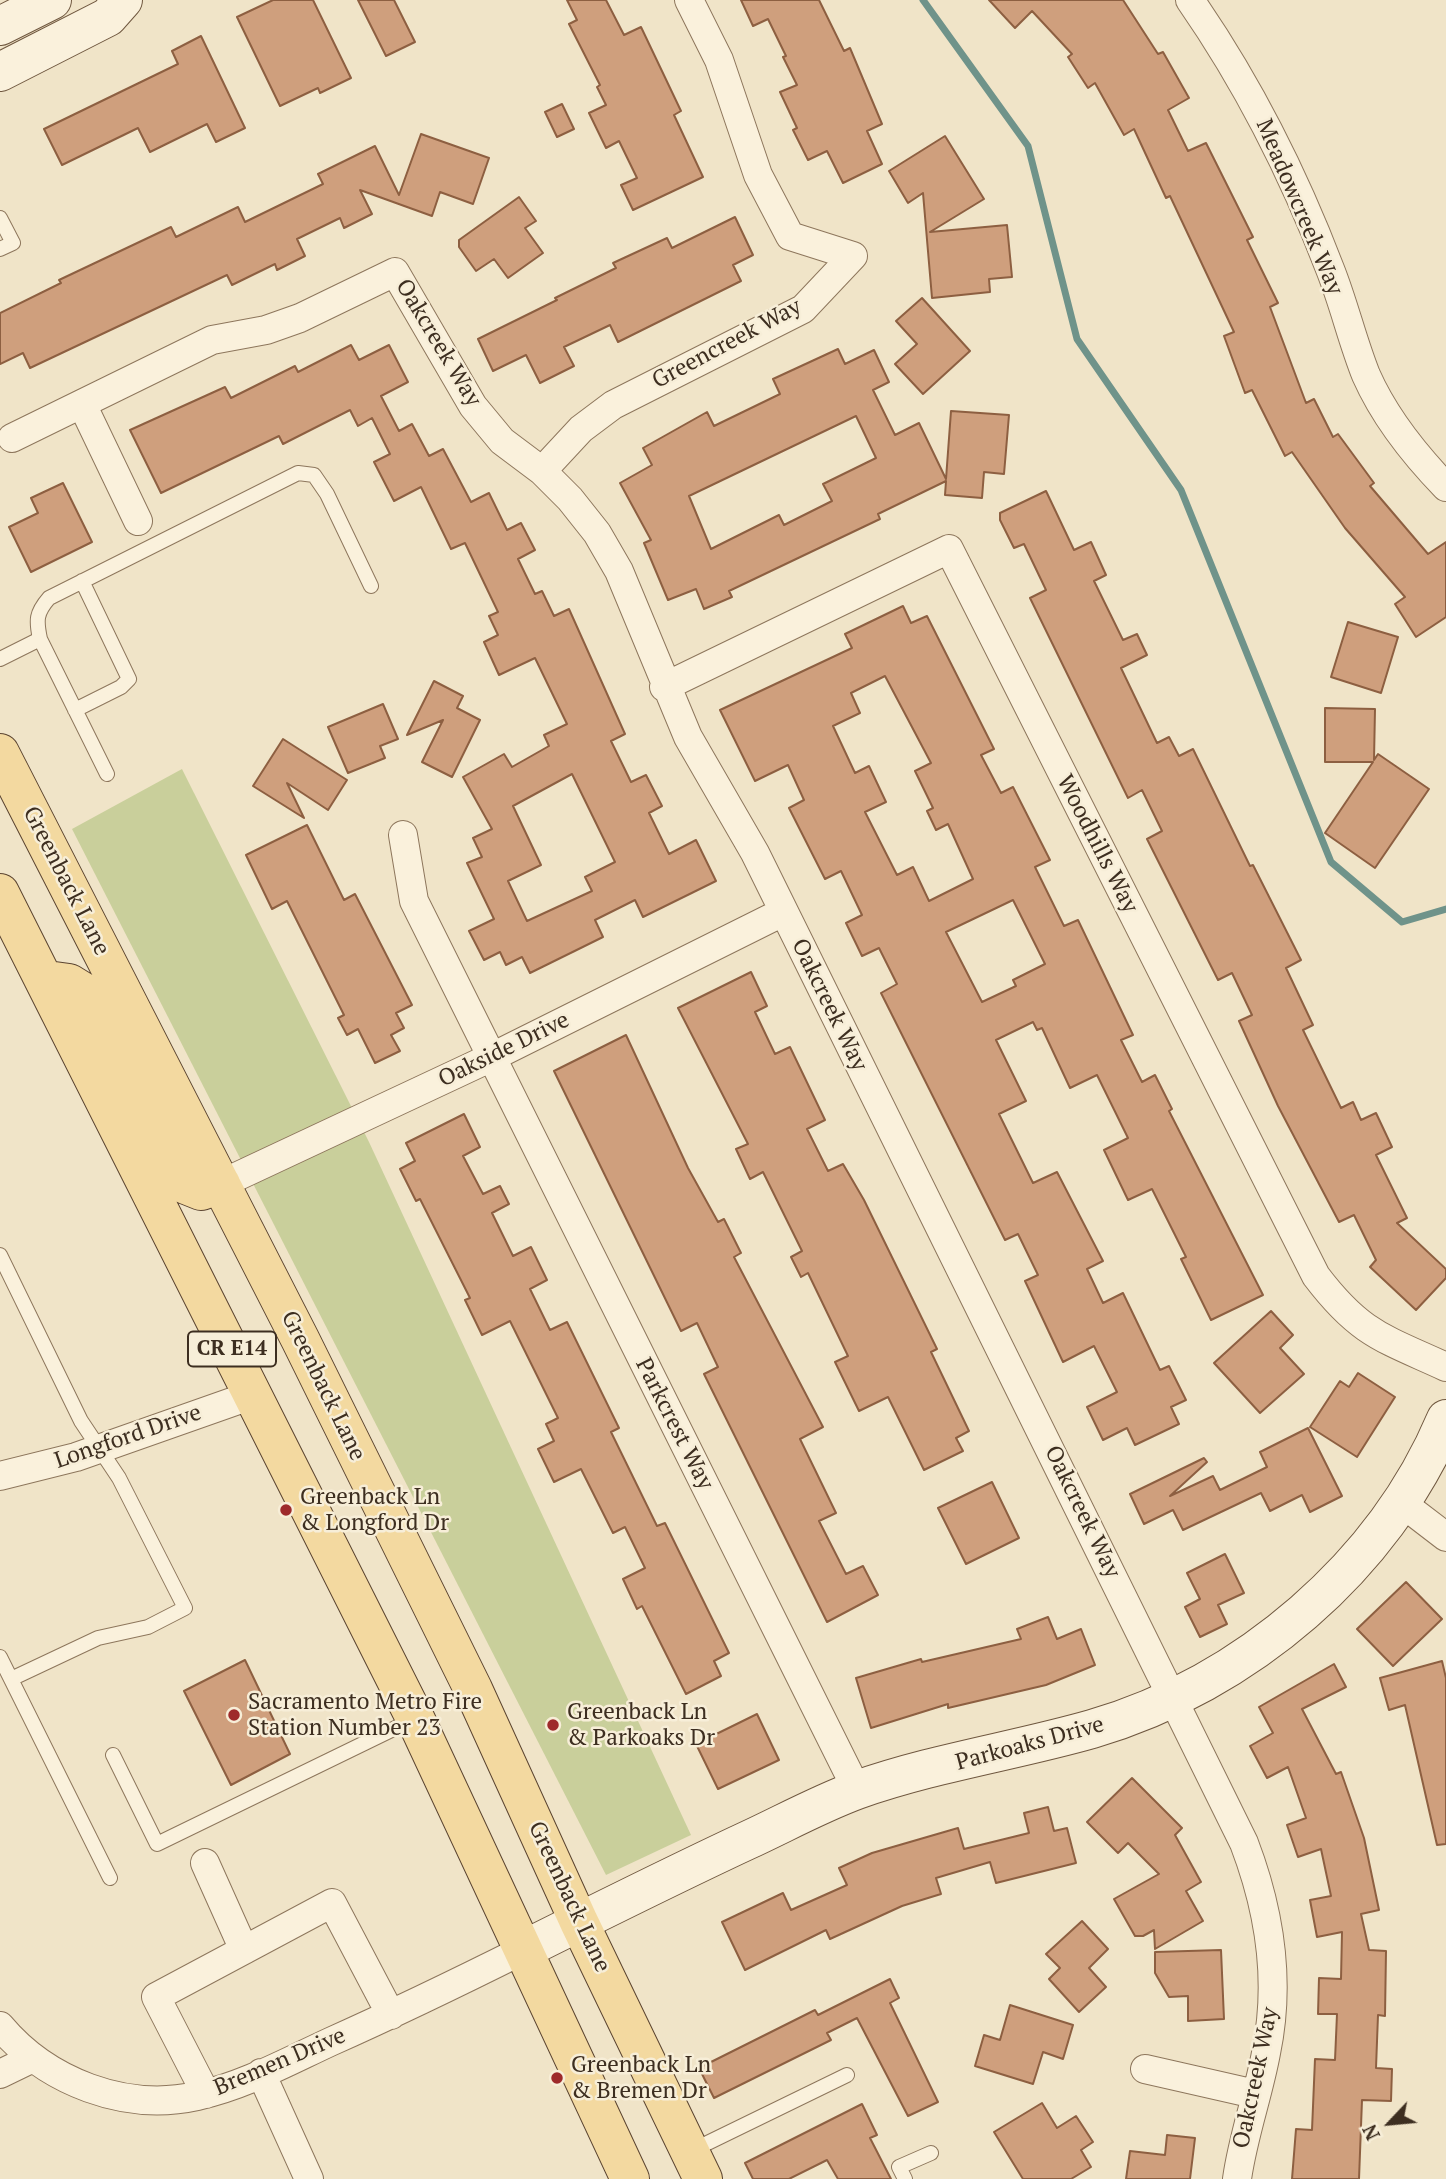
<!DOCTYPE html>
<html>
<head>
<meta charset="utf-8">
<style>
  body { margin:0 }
  #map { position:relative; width:1446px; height:2179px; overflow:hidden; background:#f0e4c8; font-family:"PT Serif",serif }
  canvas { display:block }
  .north { position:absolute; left:1355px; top:2088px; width:70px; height:70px; -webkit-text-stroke:5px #f7eed8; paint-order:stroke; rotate:244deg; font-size:19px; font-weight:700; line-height:28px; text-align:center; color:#3d2e20 }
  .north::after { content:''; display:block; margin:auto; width:24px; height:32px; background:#3d2e20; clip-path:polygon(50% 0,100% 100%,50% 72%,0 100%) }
</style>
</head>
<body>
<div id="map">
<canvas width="1446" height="2179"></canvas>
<div class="north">N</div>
</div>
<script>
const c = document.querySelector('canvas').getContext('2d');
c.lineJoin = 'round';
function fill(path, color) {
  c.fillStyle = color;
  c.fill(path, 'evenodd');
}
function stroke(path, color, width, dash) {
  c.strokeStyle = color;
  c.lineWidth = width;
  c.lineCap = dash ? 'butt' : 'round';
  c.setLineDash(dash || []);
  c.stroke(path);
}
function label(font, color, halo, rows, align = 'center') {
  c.font = font + ' "PT Serif",serif';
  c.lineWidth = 5;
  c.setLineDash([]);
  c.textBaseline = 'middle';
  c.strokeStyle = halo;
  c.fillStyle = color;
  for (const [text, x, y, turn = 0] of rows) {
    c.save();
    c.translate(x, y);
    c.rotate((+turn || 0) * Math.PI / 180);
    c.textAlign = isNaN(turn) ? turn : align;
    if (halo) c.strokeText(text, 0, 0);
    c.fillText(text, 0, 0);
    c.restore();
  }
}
const green = new Path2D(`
  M 182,769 L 369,1142 L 691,1835 L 606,1875 L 72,829 Z`);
const stream = new Path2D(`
  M 923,0 L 1028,146 L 1077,339 L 1181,490 L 1331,862 L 1402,922 L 1446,909`);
const building = new Path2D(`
  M 273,0 L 313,0 L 351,78 L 320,93 L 318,88 L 280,106 L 237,17 Z
  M 358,0 L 394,0 L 415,42 L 386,56 Z
  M 567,0 L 606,0 L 624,35 L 641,27 L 681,111 L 674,115 L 703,177 L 633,210 L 621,185 L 637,178 L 619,141 L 606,148 L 589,113 L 606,105 L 597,87 L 600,85 L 569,24 L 577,20 Z
  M 741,0 L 819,0 L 844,51 L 850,48 L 882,124 L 867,131 L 882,164 L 843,183 L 827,151 L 808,160 L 793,130 L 797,128 L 780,92 L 797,85 L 783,57 L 786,56 L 768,19 L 753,26 Z
  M 989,0 L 1123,0 L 1158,54 L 1163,52 L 1189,98 L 1168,110 L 1188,151 L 1206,143 L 1253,237 L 1247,240 L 1278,303 L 1270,307 L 1306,403 L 1314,399 L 1333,437 L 1338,434 L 1374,483 L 1370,486 L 1428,554 L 1446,542 L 1446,617 L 1416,637 L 1395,604 L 1405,597 L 1345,528 L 1292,452 L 1285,456 L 1252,390 L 1245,393 L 1224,336 L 1234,332 L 1170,196 L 1166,198 L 1134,129 L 1124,135 L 1095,83 L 1088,88 L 1068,57 L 1072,54 L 1032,11 L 1015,28 Z
  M 201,36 L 245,128 L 216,142 L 207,124 L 150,152 L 138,128 L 62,165 L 44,129 L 178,64 L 172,51 Z
  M 562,104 L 574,129 L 557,137 L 545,112 Z
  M 421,134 L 489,158 L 473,204 L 440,192 L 432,216 L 360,190 L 372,214 L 344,228 L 340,218 L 297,239 L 305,256 L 277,270 L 275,264 L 232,285 L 227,275 L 30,368 L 23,353 L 0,364 L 0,313 L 61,283 L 59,280 L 171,227 L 176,237 L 238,207 L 245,222 L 323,184 L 318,174 L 375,146 L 399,195 Z
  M 945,136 L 984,199 L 930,232 L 1007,225 L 1012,277 L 989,279 L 990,292 L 932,298 L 923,193 L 908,203 L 889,171 Z
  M 519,197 L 536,221 L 525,228 L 543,253 L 508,278 L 494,259 L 476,271 L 459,247 L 459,240 Z
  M 735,217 L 753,255 L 733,265 L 741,281 L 618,342 L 610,325 L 564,347 L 574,366 L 540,383 L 526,355 L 493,371 L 478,339 L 557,300 L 555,298 L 616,268 L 613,263 L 667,238 L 672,248 Z
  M 922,298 L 970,351 L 923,394 L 895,364 L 917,344 L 896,321 Z
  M 351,345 L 359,360 L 389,345 L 408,382 L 381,396 L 399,431 L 412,424 L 429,456 L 443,449 L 471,502 L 489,493 L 507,530 L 521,523 L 535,550 L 518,559 L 535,594 L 542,591 L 554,616 L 569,609 L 625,734 L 611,741 L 631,782 L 646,775 L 662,806 L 649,813 L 669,854 L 696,840 L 716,881 L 643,917 L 635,900 L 595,920 L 603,937 L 530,973 L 522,957 L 506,965 L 500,952 L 484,960 L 469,931 L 494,919 L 467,863 L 482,857 L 473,838 L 492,829 L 463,777 L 504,754 L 512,767 L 549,746 L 544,735 L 567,724 L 535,658 L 499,675 L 484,642 L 498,635 L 489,616 L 498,612 L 465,543 L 451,549 L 421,487 L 394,501 L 374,462 L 390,454 L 372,418 L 358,426 L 350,410 L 283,444 L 279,436 L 161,493 L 130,430 L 225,387 L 231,398 L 295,366 L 298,372 ZM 572,774 L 615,862 L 585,877 L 592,891 L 527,921 L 508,881 L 541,865 L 513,806 Z
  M 838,349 L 845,364 L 874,350 L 889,382 L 873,390 L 895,435 L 919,423 L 946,479 L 951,411 L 1009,415 L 1004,474 L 984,472 L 982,498 L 945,495 L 946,481 L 878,514 L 880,519 L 729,591 L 732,597 L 704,609 L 696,589 L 668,600 L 644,543 L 651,540 L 620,483 L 652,465 L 643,448 L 707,412 L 714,426 L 780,394 L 773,379 ZM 856,416 L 876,458 L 823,484 L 832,501 L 784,525 L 779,515 L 711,549 L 689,496 Z
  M 63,483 L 92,542 L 31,572 L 9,527 L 38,513 L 31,498 Z
  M 1046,491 L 1074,550 L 1091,542 L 1106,575 L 1094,581 L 1123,640 L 1137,634 L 1147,655 L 1121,668 L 1157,743 L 1169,737 L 1179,756 L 1193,749 L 1250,866 L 1253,865 L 1301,960 L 1286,968 L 1313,1025 L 1303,1030 L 1341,1108 L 1353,1102 L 1361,1120 L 1376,1113 L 1392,1147 L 1376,1155 L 1407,1218 L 1397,1223 L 1446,1269 L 1446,1278 L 1416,1310 L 1370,1267 L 1376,1260 L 1354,1215 L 1339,1222 L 1278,1106 L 1239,1021 L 1252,1015 L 1232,973 L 1218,980 L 1147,839 L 1162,831 L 1142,790 L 1128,798 L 1030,598 L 1046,590 L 1024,544 L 1014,548 L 1000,520 L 1000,513 Z
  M 903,606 L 911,623 L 927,616 L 994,749 L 981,755 L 1001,793 L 1013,787 L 1050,860 L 1035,867 L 1064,926 L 1078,920 L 1133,1035 L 1121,1040 L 1142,1082 L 1155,1075 L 1172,1109 L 1169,1111 L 1263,1295 L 1211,1320 L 1181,1259 L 1186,1257 L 1152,1189 L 1128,1200 L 1104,1150 L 1128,1138 L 1097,1075 L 1070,1088 L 1042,1028 L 1037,1030 L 1033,1022 L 996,1040 L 1026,1101 L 999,1114 L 1033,1183 L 1057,1172 L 1103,1261 L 1087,1269 L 1103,1303 L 1123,1293 L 1160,1370 L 1169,1366 L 1186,1400 L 1171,1407 L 1179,1424 L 1135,1445 L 1127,1428 L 1103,1440 L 1087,1407 L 1117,1392 L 1094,1346 L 1063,1362 L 1025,1281 L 1038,1275 L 1018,1234 L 1005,1240 L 881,993 L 897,984 L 879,948 L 862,956 L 846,923 L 862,915 L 841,871 L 825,879 L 789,808 L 804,800 L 788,765 L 755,781 L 720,710 L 852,648 L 845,634 ZM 885,676 L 931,763 L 915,771 L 933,808 L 927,811 L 936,830 L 948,824 L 973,879 L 929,901 L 913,867 L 897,875 L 865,812 L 886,802 L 869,766 L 855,773 L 833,726 L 860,713 L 851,693 ZM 1013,900 L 1045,964 L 1013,980 L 1016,986 L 982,1002 L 946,932 Z
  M 1348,622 L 1398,637 L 1381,693 L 1331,677 Z
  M 434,681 L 463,696 L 457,708 L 480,720 L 452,777 L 422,762 L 443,720 L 407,735 Z
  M 383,704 L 398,739 L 380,746 L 385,758 L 348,773 L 328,727 Z
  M 1325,708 L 1375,709 L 1374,760 L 1378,754 L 1429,789 L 1375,868 L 1325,833 L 1373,762 L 1325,762 Z
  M 283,739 L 347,780 L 328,810 L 287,783 L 304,818 L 253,786 Z
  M 307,825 L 344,900 L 355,894 L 412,1005 L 396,1013 L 404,1028 L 391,1035 L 400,1051 L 375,1063 L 358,1029 L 347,1035 L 338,1018 L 344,1015 L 287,901 L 272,909 L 246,855 Z
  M 751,972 L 767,1006 L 755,1012 L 775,1054 L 790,1047 L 825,1120 L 807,1129 L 828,1171 L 843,1164 L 864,1200 L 937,1349 L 931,1352 L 969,1431 L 956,1438 L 963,1451 L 924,1470 L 888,1397 L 859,1411 L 835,1362 L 848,1356 L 808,1273 L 801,1277 L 791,1257 L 802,1251 L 763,1172 L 750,1179 L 736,1149 L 748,1144 L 678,1008 Z
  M 626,1035 L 688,1168 L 718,1222 L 724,1219 L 741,1253 L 734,1257 L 823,1427 L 800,1439 L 836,1513 L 819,1521 L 846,1574 L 863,1566 L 878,1595 L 827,1622 L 704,1374 L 718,1367 L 697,1323 L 681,1331 L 554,1071 Z
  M 464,1114 L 480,1147 L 463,1156 L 483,1194 L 500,1186 L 509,1204 L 492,1213 L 513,1256 L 531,1247 L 547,1280 L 530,1289 L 550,1330 L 567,1322 L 619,1428 L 611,1432 L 657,1526 L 665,1523 L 729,1653 L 714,1661 L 721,1676 L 686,1694 L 642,1606 L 637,1609 L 623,1579 L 645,1568 L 625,1527 L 613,1533 L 581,1469 L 554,1482 L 538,1449 L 554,1441 L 546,1424 L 558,1418 L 510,1321 L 482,1335 L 465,1300 L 470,1298 L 420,1199 L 416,1201 L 400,1169 L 415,1161 L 406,1143 Z
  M 1271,1311 L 1293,1335 L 1280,1348 L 1304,1374 L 1260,1413 L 1214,1363 Z
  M 1358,1373 L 1395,1397 L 1357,1457 L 1310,1427 L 1340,1381 L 1349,1387 Z
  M 1308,1428 L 1342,1496 L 1310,1512 L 1302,1495 L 1270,1511 L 1261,1493 L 1183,1530 L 1173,1510 L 1144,1524 L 1130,1494 L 1204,1458 L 1207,1462 L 1170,1496 L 1213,1476 L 1220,1490 L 1267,1467 L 1260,1452 Z
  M 992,1482 L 1019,1538 L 966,1564 L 938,1508 Z
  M 1225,1554 L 1244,1593 L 1218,1605 L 1227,1624 L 1200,1637 L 1185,1607 L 1200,1599 L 1187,1573 Z
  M 1406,1582 L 1442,1619 L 1393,1666 L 1357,1629 Z
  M 1048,1617 L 1057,1639 L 1081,1629 L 1095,1665 L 1046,1685 L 948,1708 L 948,1704 L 871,1728 L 856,1678 L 921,1659 L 922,1662 L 1021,1639 L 1017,1629 Z
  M 245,1660 L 290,1754 L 231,1785 L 184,1691 Z
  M 1442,1661 L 1446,1678 L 1446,1844 L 1437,1845 L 1405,1705 L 1389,1710 L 1380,1678 Z
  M 1334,1664 L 1346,1687 L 1302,1709 L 1336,1774 L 1341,1772 L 1364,1838 L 1379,1910 L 1361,1914 L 1369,1950 L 1386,1951 L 1385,2016 L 1378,2015 L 1376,2068 L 1392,2069 L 1391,2101 L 1362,2100 L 1359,2179 L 1292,2179 L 1296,2129 L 1312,2130 L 1315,2059 L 1335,2060 L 1337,2014 L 1318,2014 L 1319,1978 L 1341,1979 L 1342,1932 L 1317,1937 L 1310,1900 L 1331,1896 L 1321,1849 L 1298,1857 L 1287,1825 L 1306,1818 L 1288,1767 L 1267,1778 L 1250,1746 L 1273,1733 L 1259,1707 Z
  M 757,1714 L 779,1760 L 718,1789 L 696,1744 Z
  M 1132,1778 L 1182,1828 L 1175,1835 L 1201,1882 L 1186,1891 L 1203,1921 L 1155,1949 L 1154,1930 L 1143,1936 L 1135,1936 L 1114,1899 L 1159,1874 L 1128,1843 L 1118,1853 L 1087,1822 Z
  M 1048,1807 L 1054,1831 L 1067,1828 L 1076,1863 L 996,1883 L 990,1862 L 936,1878 L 941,1894 L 902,1906 L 830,1939 L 826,1930 L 745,1970 L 722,1922 L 783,1893 L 791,1910 L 847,1885 L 839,1868 L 872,1853 L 958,1828 L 964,1849 L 1029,1833 L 1024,1813 Z
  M 1082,1921 L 1108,1949 L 1089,1968 L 1106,1987 L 1079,2012 L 1049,1979 L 1060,1968 L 1046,1954 Z
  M 1221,1950 L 1224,2019 L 1188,2021 L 1188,1996 L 1169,1997 L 1155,1973 L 1155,1952 Z
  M 890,1979 L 899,1998 L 890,2003 L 938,2102 L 908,2116 L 857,2018 L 827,2033 L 831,2040 L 714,2098 L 699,2068 L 815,2010 L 818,2015 Z
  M 1010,2005 L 1073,2025 L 1063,2059 L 1043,2052 L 1033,2084 L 975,2066 L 984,2035 L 1000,2040 Z
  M 1042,2103 L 1057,2128 L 1076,2116 L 1093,2142 L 1081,2150 L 1091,2167 L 1071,2179 L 1023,2179 L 994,2132 Z
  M 862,2104 L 877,2135 L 870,2138 L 891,2179 L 838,2179 L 827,2160 L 789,2179 L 753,2179 L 745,2163 Z
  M 1167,2135 L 1195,2138 L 1190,2179 L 1126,2179 L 1130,2151 L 1165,2155 Z`);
const lane = new Path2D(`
  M 0,218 L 13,243 L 0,249
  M 0,659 L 40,639
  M 75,710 L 121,687 L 129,679 L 82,581
  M 107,774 L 40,639 C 36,620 36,613 49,598 L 298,473 L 314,475 L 327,494 L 371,586
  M 0,1255 L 81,1421 L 119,1478 L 185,1608 L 148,1627 L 98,1638 L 11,1679
  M 0,1657 L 110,1878
  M 113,1755 L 157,1844 L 414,1719
  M 691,2151 L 847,2075
  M 905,2179 L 899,2167 L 931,2153`);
const street = new Path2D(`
  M 1190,0 C 1247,82 1294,175 1330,269 C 1344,304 1352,340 1366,375 C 1385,418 1414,454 1446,487
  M 82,404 L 138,521
  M 12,438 L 212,340 L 266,330 L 300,318 L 395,272 L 473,406 L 502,441 L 542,471 L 570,499 L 597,533 L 619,571 L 688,737 L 755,853 L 1244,1843 C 1270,1911 1281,1981 1266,2053 C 1258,2096 1243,2136 1237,2179
  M 542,471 L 581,429 L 613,405 L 803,309 L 853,256 L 790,236 L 758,175 L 719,60 L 689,0
  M 664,687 L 949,549 L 1316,1276 C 1360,1334 1383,1338 1446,1367
  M 403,835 L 414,901 L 857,1790
  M 221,1184 L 492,1057 L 783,912
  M 0,1476 L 76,1457 L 255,1394
  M 1403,1504 L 1446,1537
  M 205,1863 L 244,1950
  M 0,2026 C 47,2082 125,2112 197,2096 C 243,2086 287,2062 330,2042 C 395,2013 459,1982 523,1950
  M 1145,2069 L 1255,2094
  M 261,2073 L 309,2179
  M 0,2074 L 33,2058
  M 206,2094 L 156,1997 L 332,1903 L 391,2015`);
const secondary = new Path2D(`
  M 0,26 L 52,0
  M 0,72 L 108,17 L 123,0
  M 523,1950 C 597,1913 671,1876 746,1841 C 783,1824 819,1804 857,1790 C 933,1763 1015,1751 1092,1729 C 1246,1684 1384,1566 1446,1419`);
const primary = new Path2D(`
  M 0,753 L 300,1339 L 473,1689 L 579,1922 L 703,2179
  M 0,893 L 415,1718 L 630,2179
  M 47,980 L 69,983 L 82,991 L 186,1185 L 201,1191 L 221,1184`);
const markers = [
  [286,1510,7,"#9e2a2b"],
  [234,1715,7,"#9e2a2b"],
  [553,1725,7,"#9e2a2b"],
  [557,2078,7,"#9e2a2b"]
];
const shields = [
  [232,1349,88]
];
const shieldNames = [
  ["CR E14",232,1349]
];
const streetNames = [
  ["Meadowcreek Way",1299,207,67],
  ["Oakcreek Way",438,343,59],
  ["Greencreek Way",727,344,-28],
  ["Woodhills Way",1097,844,63],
  ["Greenback Lane",66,881,63],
  ["Oakcreek Way",829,1005,64],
  ["Oakside Drive",504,1050,-26],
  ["Greenback Lane",323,1386,64],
  ["Parkcrest Way",674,1424,63],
  ["Longford Drive",128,1437,-19],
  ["Oakcreek Way",1082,1512,64],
  ["Parkoaks Drive",1030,1744,-15],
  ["Greenback Lane",569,1897,65],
  ["Bremen Drive",280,2062,-23],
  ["Oakcreek Way",1256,2078,-78]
];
const poiNames = [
  ["Greenback Ln",300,1497],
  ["& Longford Dr",300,1523],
  ["Sacramento Metro Fire",248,1702],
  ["Station Number 23",248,1728],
  ["Greenback Ln",567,1712],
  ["& Parkoaks Dr",567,1738],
  ["Greenback Ln",571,2065],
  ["& Bremen Dr",571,2091]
];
fill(green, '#c9cf9b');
stroke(stream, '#6f938a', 7);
fill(building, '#cf9f7d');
stroke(building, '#8d5f41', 2);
stroke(lane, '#8d765c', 16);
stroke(street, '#8d765c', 30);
stroke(secondary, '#6f573f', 40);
stroke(primary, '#5b4430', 40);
stroke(lane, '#faf1dc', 14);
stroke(street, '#faf1dc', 28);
stroke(secondary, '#faf1dc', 38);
stroke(primary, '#f3d9a0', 38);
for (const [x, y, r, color] of markers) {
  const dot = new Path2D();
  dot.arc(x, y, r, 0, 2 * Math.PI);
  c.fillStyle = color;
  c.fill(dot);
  stroke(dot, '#f7eed8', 2.5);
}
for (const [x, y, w] of shields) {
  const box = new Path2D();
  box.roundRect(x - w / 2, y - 17.5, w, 35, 5);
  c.fillStyle = '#f7eed8';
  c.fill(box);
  stroke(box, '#3d2e20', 2);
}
label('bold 21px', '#3d2e20', null, shieldNames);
label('23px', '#3d2e20', '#f7eed8', streetNames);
label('23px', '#3d2e20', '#f7eed8', poiNames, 'left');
</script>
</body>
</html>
